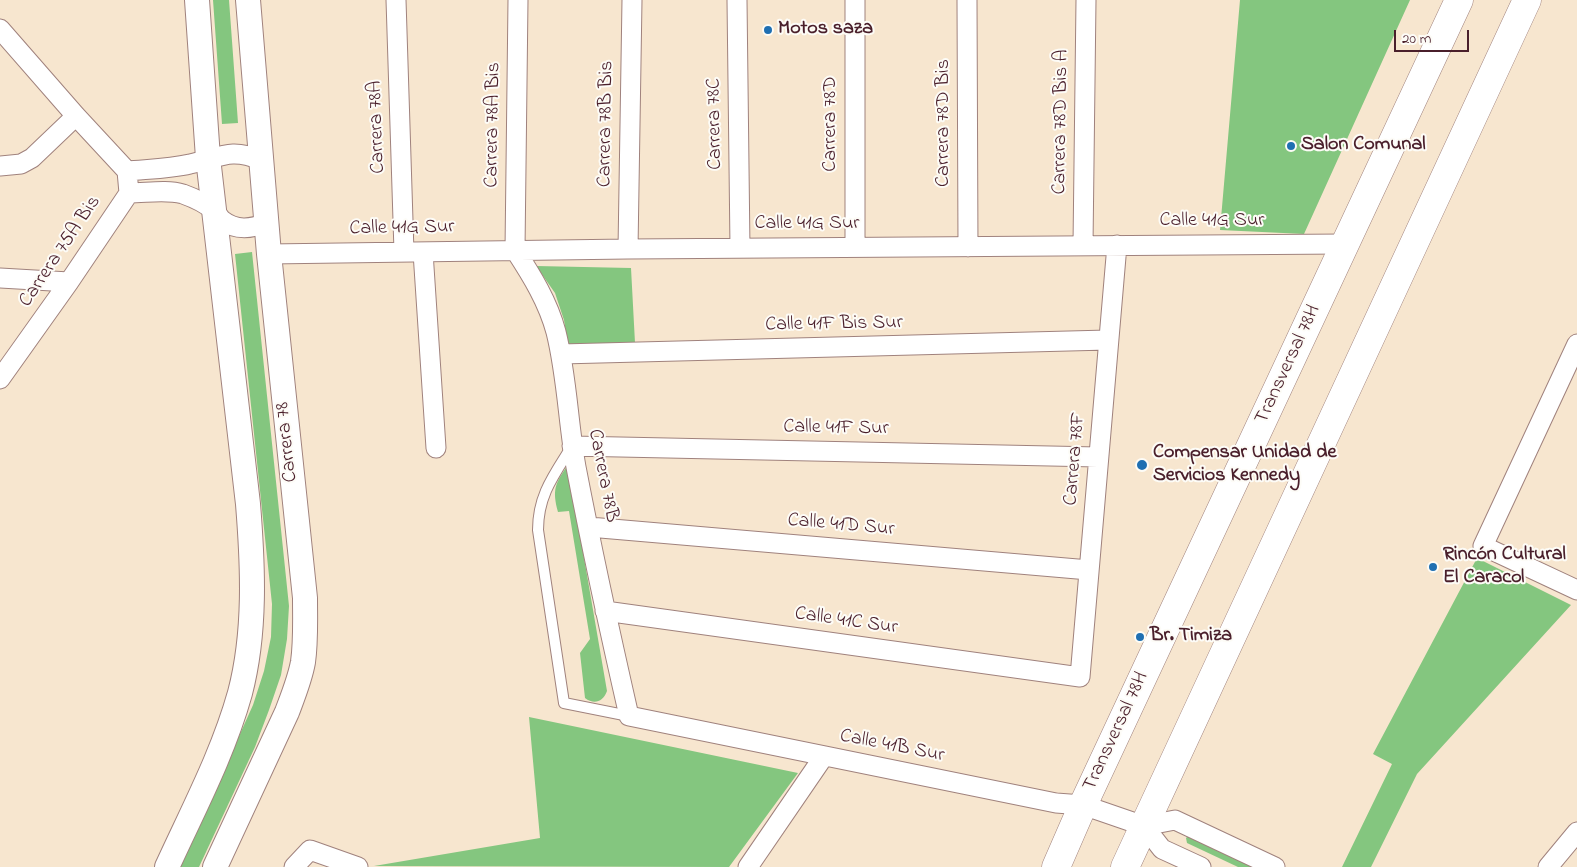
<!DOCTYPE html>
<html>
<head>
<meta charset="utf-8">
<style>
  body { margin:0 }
  #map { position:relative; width:1577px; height:867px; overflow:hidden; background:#f7e6cf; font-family:"Indie Flower",sans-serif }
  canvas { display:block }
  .scale { position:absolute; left:1394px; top:30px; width:75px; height:22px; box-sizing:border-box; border:2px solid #4a1f2b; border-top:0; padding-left:6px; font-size:15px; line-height:18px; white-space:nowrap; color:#4a1f2b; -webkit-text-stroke:4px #fdfcf7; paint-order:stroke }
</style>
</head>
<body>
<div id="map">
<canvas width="1577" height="867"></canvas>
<div class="scale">20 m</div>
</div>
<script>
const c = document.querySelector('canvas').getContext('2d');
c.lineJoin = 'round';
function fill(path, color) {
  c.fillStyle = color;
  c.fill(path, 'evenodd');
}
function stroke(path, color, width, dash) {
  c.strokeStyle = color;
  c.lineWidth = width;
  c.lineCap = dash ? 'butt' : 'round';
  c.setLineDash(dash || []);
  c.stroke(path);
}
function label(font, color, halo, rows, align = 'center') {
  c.font = font + ' "Indie Flower",sans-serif';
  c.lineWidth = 4;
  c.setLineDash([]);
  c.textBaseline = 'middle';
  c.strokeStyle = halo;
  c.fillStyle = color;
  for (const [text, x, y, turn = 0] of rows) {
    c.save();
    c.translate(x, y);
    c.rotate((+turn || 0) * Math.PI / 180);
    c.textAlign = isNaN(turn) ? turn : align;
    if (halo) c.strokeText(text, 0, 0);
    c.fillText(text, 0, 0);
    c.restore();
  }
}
const green = new Path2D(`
  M 213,0 L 229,0 L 238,123 L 222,124 Z
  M 1240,0 L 1410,0 L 1304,234 L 1220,230 Z
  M 252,252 L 289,606 L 287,639 L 281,675 L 269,710 L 255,747 L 199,867 L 180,867 L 253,705 L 264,671 L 271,637 L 272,604 L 235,254 Z
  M 536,266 L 631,268 L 635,343 L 568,347 L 564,320 L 555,293 Z
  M 568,465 L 607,691 C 603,702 594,705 585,698 L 580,653 L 590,639 L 569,511 L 558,512 C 552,490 555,483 568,465 Z
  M 1477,558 L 1571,605 L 1417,774 L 1371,867 L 1342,867 L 1392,764 L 1373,754 Z
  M 529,717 L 798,773 L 729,867 L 374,866 L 540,838 Z
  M 1188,836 L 1257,867 L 1238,867 L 1187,843 L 1186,838 Z`);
const service = new Path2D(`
  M 572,446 C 554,475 538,495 538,530 L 564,703 L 629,716`);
const minor = new Path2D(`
  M 396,0 L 404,252
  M 518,0 L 515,250 C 532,276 548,302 556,332 C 567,376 568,422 576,467 C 592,550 610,633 629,716 L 1056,803 L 1083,805 L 1144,826 L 1162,849 L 1201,867
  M 737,0 L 740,248
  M 967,0 L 968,247
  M 0,29 L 76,116 L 127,171
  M 0,166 L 21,164 L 32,158 L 76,116
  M 127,171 C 148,169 169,169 190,164 C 220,158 229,147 261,160
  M 129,193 C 147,193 166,189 183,194 C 194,198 206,203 214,211 C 217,213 219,217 222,220 C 236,231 251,229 266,223
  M 1083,245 L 1086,0
  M 855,247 L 855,0
  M 628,249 L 632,0
  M 423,252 L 436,448
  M 269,254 L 628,249 L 1345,244
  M 0,278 L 69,282
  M 1577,344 L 1483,546 L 1577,590
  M 561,354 L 1108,340
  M 0,379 L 69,282 L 129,193 L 127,171
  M 572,446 L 1098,457
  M 589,527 L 1089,570
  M 605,611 L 1080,677 L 1117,245
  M 1144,826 L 1175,820 L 1275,867
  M 294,867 L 310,850 L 358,867
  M 748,867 L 824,756
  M 1548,867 L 1577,832`);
const tertiary = new Path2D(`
  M 167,867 C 193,810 223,754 240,693 C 256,632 253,566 248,504 L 208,158 L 197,0
  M 215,867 L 287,712 C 293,696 300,679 303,662 C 306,641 305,619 305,598 L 269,254 L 248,0`);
const primary = new Path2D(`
  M 1056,867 L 1083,805 L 1459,0
  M 1125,867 L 1527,0`);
const markers = [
  [768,30,5,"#1f6fb2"],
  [1291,146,5,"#1f6fb2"],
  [1142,465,6,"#1f6fb2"],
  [1433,567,5,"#1f6fb2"],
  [1140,637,5,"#1f6fb2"]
];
const poiNames = [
  ["Motos saza",778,30],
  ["Salon Comunal",1301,146],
  ["Compensar Unidad de",1153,454],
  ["Servicios Kennedy",1153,477],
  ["Rincón Cultural",1443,556],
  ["El Caracol",1443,579],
  ["Br. Timiza",1150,637]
];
const streetNames = [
  ["Carrera 78D Bis A",1062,122,-89],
  ["Carrera 78D Bis",945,123,-90],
  ["Carrera 78B Bis",607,124,-89],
  ["Carrera 78C",716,124,-91],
  ["Carrera 78D",832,124,-90],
  ["Carrera 78A Bis",494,125,-89],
  ["Carrera 78A",378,127,-92],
  ["Calle 41G Sur",1212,222],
  ["Calle 41G Sur",807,225],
  ["Calle 41G Sur",402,229,-1],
  ["Carrera 75A Bis",61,252,-56],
  ["Calle 41F Bis Sur",834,325,-1],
  ["Transversal 78H",1289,365,-65],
  ["Calle 41F Sur",836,429,1],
  ["Carrera 78",288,442,-96],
  ["Carrera 78F",1076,459,-85],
  ["Carrera 78B",602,476,79],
  ["Calle 41D Sur",841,526,5],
  ["Calle 41C Sur",846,622,8],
  ["Transversal 78H",1117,732,-65],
  ["Calle 41B Sur",892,747,11]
];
fill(green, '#84c67f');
stroke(service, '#a0827d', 12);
stroke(minor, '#a0827d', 21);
stroke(tertiary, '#a0827d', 26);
stroke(primary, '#a0827d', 29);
stroke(service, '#fff', 10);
stroke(minor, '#fff', 19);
stroke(tertiary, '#fff', 24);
stroke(primary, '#fff', 28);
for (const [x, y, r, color] of markers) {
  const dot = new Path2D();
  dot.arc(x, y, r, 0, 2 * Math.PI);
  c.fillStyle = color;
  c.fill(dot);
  stroke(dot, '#fdfcf7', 2);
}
label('bold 20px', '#4a1f2b', '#fdfcf7', poiNames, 'left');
label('20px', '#4a1f2b', '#fdfcf7', streetNames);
</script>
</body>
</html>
